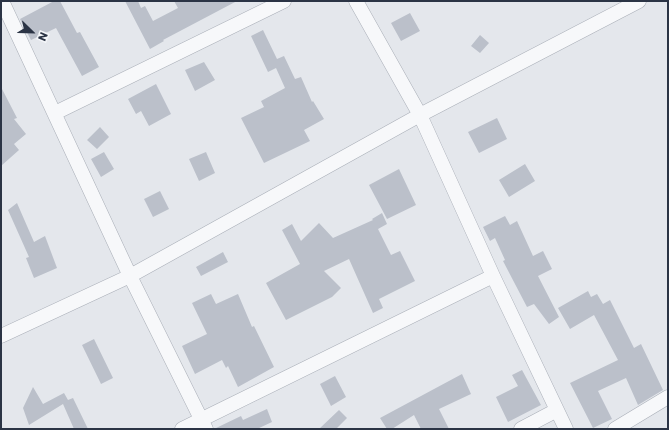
<!DOCTYPE html>
<html>
<head>
<meta charset="utf-8">
<style>
  body { margin:0 }
  #map { position:relative; width:669px; height:430px; overflow:hidden; background:#e4e7ec; font-family:Poppins,sans-serif }
  canvas { display:block }
  .frame { position:absolute; inset:0; border:2px solid #2b3445; pointer-events:none }
  .north { position:absolute; left:12px; top:12px; width:40px; height:40px; -webkit-text-stroke:3px #f4f6f9; paint-order:stroke; rotate:113deg; font-size:11px; font-weight:700; line-height:16px; text-align:center; color:#2b3445 }
  .north::after { content:''; display:block; margin:auto; width:14px; height:18px; background:#2b3445; clip-path:polygon(50% 0,100% 100%,50% 72%,0 100%) }
</style>
</head>
<body>
<div id="map">
<canvas width="669" height="430"></canvas>
<div class="frame"></div>
<div class="north">N</div>
</div>
<script>
const c = document.querySelector('canvas').getContext('2d');
c.lineJoin = 'round';
function fill(path, color) {
  c.fillStyle = color;
  c.fill(path, 'evenodd');
}
function stroke(path, color, width, dash) {
  c.strokeStyle = color;
  c.lineWidth = width;
  c.lineCap = dash ? 'butt' : 'round';
  c.setLineDash(dash || []);
  c.stroke(path);
}
const building = new Path2D(`
  M 54,1 L 60,1 L 77,33 L 80,32 L 99,67 L 82,76 L 56,28 L 31,40 L 20,19 Z
  M 125,1 L 138,1 L 141,8 L 145,6 L 153,21 L 178,8 L 174,1 L 237,1 L 163,40 L 164,41 L 150,49 Z
  M 410,13 L 420,31 L 401,41 L 391,23 Z
  M 263,30 L 277,59 L 284,56 L 295,79 L 301,77 L 312,102 L 313,101 L 324,119 L 304,130 L 310,141 L 264,163 L 241,118 L 264,107 L 261,101 L 285,88 L 276,68 L 268,72 L 251,36 Z
  M 480,35 L 489,43 L 480,53 L 471,46 Z
  M 204,62 L 215,80 L 195,91 L 185,70 Z
  M 156,84 L 171,114 L 149,126 L 141,111 L 136,114 L 128,99 Z
  M 1,87 L 17,118 L 14,119 L 26,134 L 14,144 L 19,150 L 1,166 Z
  M 497,118 L 507,139 L 479,153 L 468,132 Z
  M 100,127 L 109,137 L 97,149 L 87,140 Z
  M 104,152 L 114,169 L 101,177 L 91,159 Z
  M 206,152 L 215,173 L 199,181 L 189,159 Z
  M 525,164 L 535,181 L 509,197 L 499,180 Z
  M 399,169 L 416,205 L 387,219 L 369,185 Z
  M 160,191 L 169,209 L 153,217 L 144,199 Z
  M 17,203 L 34,242 L 45,236 L 57,268 L 34,278 L 26,258 L 29,257 L 8,210 Z
  M 382,213 L 387,224 L 378,229 L 391,255 L 400,251 L 415,281 L 379,299 L 383,308 L 373,313 L 349,259 L 324,271 L 341,288 L 332,297 L 286,320 L 266,283 L 300,264 L 282,230 L 292,224 L 301,241 L 319,223 L 333,238 L 373,220 L 372,219 Z
  M 505,216 L 510,225 L 517,221 L 533,256 L 543,251 L 552,269 L 538,276 L 559,317 L 549,324 L 534,304 L 527,307 L 503,261 L 505,260 L 495,238 L 490,241 L 483,227 Z
  M 223,252 L 228,262 L 201,276 L 196,267 Z
  M 588,291 L 591,297 L 597,294 L 603,304 L 610,300 L 634,348 L 641,344 L 663,390 L 638,405 L 626,378 L 598,391 L 612,419 L 593,428 L 570,383 L 618,360 L 594,315 L 570,329 L 558,308 Z
  M 211,294 L 216,304 L 238,294 L 252,327 L 254,326 L 274,367 L 238,387 L 228,366 L 226,368 L 222,360 L 195,374 L 182,346 L 207,334 L 192,303 Z
  M 94,339 L 113,378 L 101,384 L 82,345 Z
  M 522,370 L 541,405 L 508,422 L 496,397 L 518,386 L 512,375 Z
  M 462,374 L 471,394 L 439,409 L 449,429 L 421,429 L 414,415 L 392,429 L 387,429 L 380,418 Z
  M 335,376 L 346,397 L 331,406 L 320,384 Z
  M 33,387 L 43,404 L 64,393 L 68,400 L 73,398 L 88,429 L 74,429 L 63,404 L 29,425 L 23,408 Z
  M 267,409 L 272,422 L 257,429 L 214,429 L 241,416 L 243,420 Z
  M 339,410 L 347,418 L 336,429 L 319,429 Z`);
const minor = new Path2D(`
  M 2,1 L 130,276 L 206,429
  M 356,1 L 420,115 L 493,276 L 566,429
  M 55,113 L 284,1
  M 1,336 L 130,276 L 420,115 L 639,1
  M 182,429 L 493,276
  M 521,429 L 557,410
  M 615,429 L 668,397`);
fill(building, '#bbc0ca');
stroke(minor, '#a9aeb7', 15);
stroke(minor, '#f7f8fa', 14);
</script>
</body>
</html>
